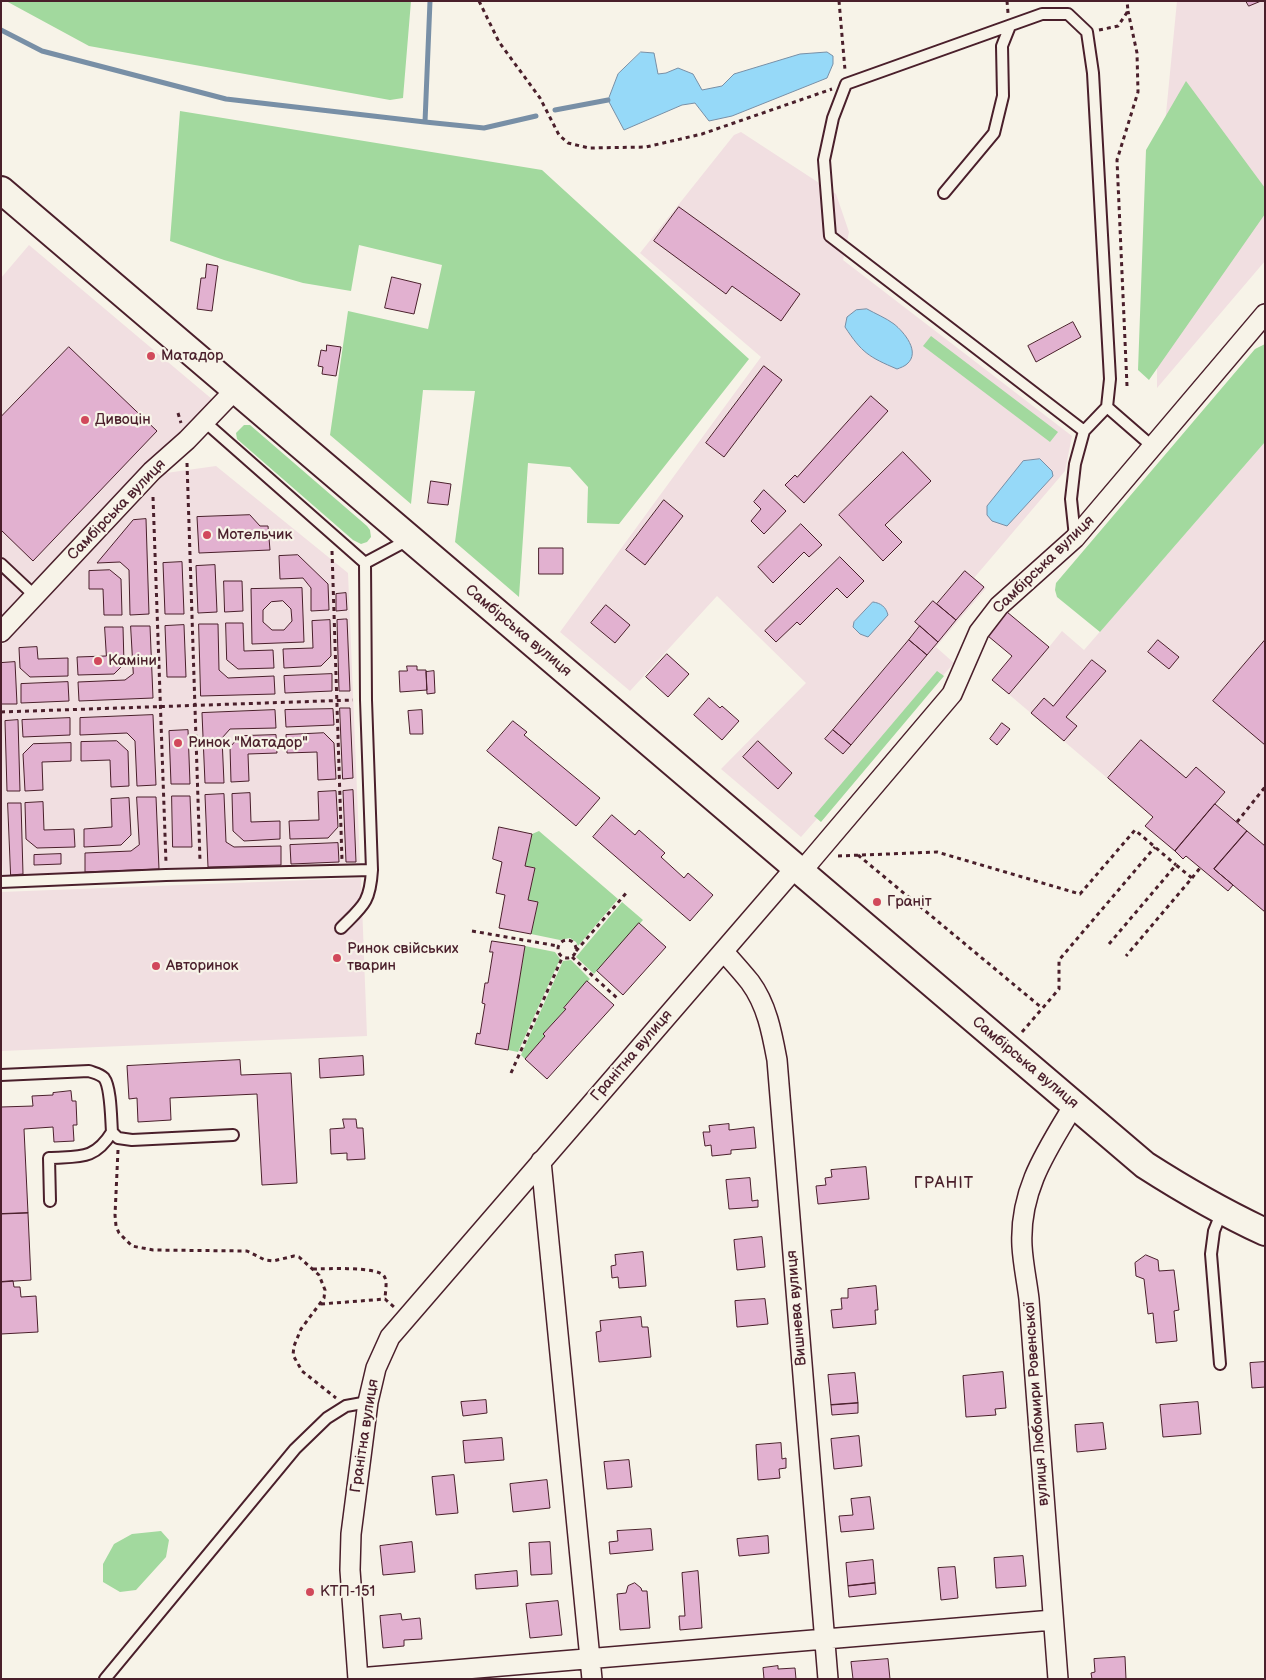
<!DOCTYPE html>
<html>
<head>
<meta charset="utf-8">
<style>
  body { margin:0 }
  #map { position:relative; width:1266px; height:1680px; overflow:hidden; background:#f7f3e8; font-family:"Balsamiq Sans",sans-serif }
  canvas { display:block }
  .frame { position:absolute; inset:0; border:2px solid #4a1f2b; pointer-events:none }
</style>
</head>
<body>
<div id="map">
<canvas width="1266" height="1680"></canvas>
<div class="frame"></div>
</div>
<script>
const c = document.querySelector('canvas').getContext('2d');
c.lineJoin = 'round';
function fill(path, color) {
  c.fillStyle = color;
  c.fill(path, 'evenodd');
}
function stroke(path, color, width, dash) {
  c.strokeStyle = color;
  c.lineWidth = width;
  c.lineCap = dash ? 'butt' : 'round';
  c.setLineDash(dash || []);
  c.stroke(path);
}
function label(font, color, halo, rows, align = 'center') {
  c.font = font + ' "Balsamiq Sans",sans-serif';
  c.lineWidth = 4.5;
  c.setLineDash([]);
  c.textBaseline = 'middle';
  c.strokeStyle = halo;
  c.fillStyle = color;
  for (const [text, x, y, turn = 0] of rows) {
    c.save();
    c.translate(x, y);
    c.rotate((+turn || 0) * Math.PI / 180);
    c.textAlign = isNaN(turn) ? turn : align;
    if (halo) c.strokeText(text, 0, 0);
    c.fillText(text, 0, 0);
    c.restore();
  }
}
const built = new Path2D(`
  M 1177,1 L 1265,1 L 1265,261 L 1157,388 L 1157,206 Z
  M 741,132 L 836,194 L 849,232 L 843,260 L 1072,436 L 1065,471 L 974,578 L 986,588 L 936,647 L 954,663 L 801,837 L 721,769 L 806,683 L 717,596 L 630,691 L 560,632 L 761,357 L 640,253 L 734,135 Z
  M 29,245 L 213,400 L 1,619 L 1,278 Z
  M 1265,442 L 1265,912 L 1234,885 L 1228,891 L 1186,856 L 1183,859 L 1145,826 L 1153,817 L 992,680 L 1012,656 L 988,636 L 1007,612 L 1049,647 L 1062,631 L 1084,650 Z
  M 216,466 L 348,573 L 360,863 L 3,877 L 1,841 L 1,646 L 166,473 Z
  M 361,878 L 367,1036 L 1,1051 L 1,892 Z`);
const green = new Path2D(`
  M 6,1 L 411,1 L 403,98 L 390,100 L 89,46 Z
  M 1186,81 L 1265,188 L 1265,214 L 1149,380 L 1138,370 L 1146,150 Z
  M 180,111 L 542,170 L 749,359 L 619,524 L 587,523 L 588,487 L 570,467 L 528,463 L 519,597 L 455,542 L 475,391 L 423,390 L 411,504 L 330,435 L 348,311 L 428,329 L 442,265 L 359,245 L 351,291 L 303,283 L 224,260 L 170,241 Z
  M 931,336 L 1058,432 L 1050,442 L 923,346 Z
  M 1265,344 L 1265,442 L 1100,632 L 1057,597 L 1055,590 L 1056,583 L 1255,349 Z
  M 244,425 L 250,425 L 367,526 L 370,530 L 371,537 L 367,542 L 361,544 L 353,540 L 237,439 L 236,433 Z
  M 937,671 L 944,676 L 821,822 L 814,816 Z
  M 539,831 L 618,899 L 578,946 L 576,942 L 570,938 L 560,940 L 531,934 L 538,902 L 528,900 L 535,868 L 525,866 L 532,834 Z
  M 622,902 L 643,920 L 594,974 L 576,957 Z
  M 525,946 L 555,952 L 560,959 L 518,1052 L 508,1050 Z
  M 571,960 L 590,979 L 564,1007 L 566,1009 L 543,1034 L 545,1036 L 525,1059 L 521,1055 L 563,961 Z
  M 161,1531 L 169,1540 L 166,1557 L 136,1590 L 120,1592 L 103,1582 L 103,1564 L 114,1544 L 132,1534 Z`);
const water = new Path2D(`
  M 641,52 L 654,53 L 658,74 L 666,73 L 678,68 L 693,74 L 702,90 L 722,86 L 734,74 L 800,54 L 827,52 L 833,56 L 833,64 L 827,78 L 732,116 L 709,121 L 695,103 L 682,105 L 624,130 L 608,100 L 618,74 Z
  M 867,309 C 876,314 886,318 894,324 C 904,332 921,352 907,364 C 905,366 900,368 897,369 C 869,357 862,353 845,327 L 847,317 L 856,310 Z
  M 1040,459 L 1052,471 L 1053,476 L 1007,526 L 992,521 L 987,515 L 987,506 L 1023,461 Z
  M 873,602 C 881,603 886,607 888,615 L 868,637 L 860,634 L 853,627 L 854,622 Z`);
const stream = new Path2D(`
  M 1,30 L 42,51 L 226,99 L 425,122 L 430,1
  M 555,110 L 608,100
  M 425,122 L 484,128 L 536,116`);
const building = new Path2D(`
  M 1246,1 L 1261,1 L 1249,6 Z
  M 679,207 L 800,294 L 781,321 L 732,286 L 726,294 L 654,241 Z
  M 207,264 L 218,266 L 212,311 L 197,309 L 201,278 L 205,278 Z
  M 392,277 L 421,284 L 414,314 L 385,308 Z
  M 1073,322 L 1081,337 L 1036,362 L 1028,346 Z
  M 327,345 L 341,347 L 336,376 L 322,374 L 323,367 L 318,366 L 321,350 L 326,351 Z
  M 69,347 L 157,431 L 33,561 L 1,530 L 1,417 Z
  M 764,366 L 782,380 L 724,457 L 706,443 Z
  M 871,396 L 888,411 L 804,503 L 785,485 L 795,475 L 797,477 Z
  M 903,452 L 931,481 L 885,525 L 902,542 L 883,561 L 839,515 Z
  M 431,481 L 451,484 L 448,505 L 428,503 Z
  M 764,490 L 786,511 L 764,534 L 751,521 L 761,509 L 754,502 Z
  M 664,500 L 683,516 L 645,565 L 626,550 Z
  M 250,515 L 260,526 L 268,526 L 270,550 L 199,553 L 197,517 Z
  M 146,519 L 149,614 L 130,615 L 129,570 L 120,562 L 97,563 L 133,520 Z
  M 801,524 L 822,545 L 809,557 L 804,552 L 773,583 L 758,567 Z
  M 539,548 L 563,548 L 563,574 L 539,574 Z
  M 298,555 L 328,584 L 329,610 L 311,611 L 311,588 L 303,578 L 280,579 L 279,556 Z
  M 840,557 L 864,581 L 847,598 L 837,588 L 800,625 L 797,622 L 776,642 L 765,631 Z
  M 182,562 L 184,614 L 165,614 L 163,563 Z
  M 215,565 L 217,612 L 198,613 L 196,566 Z
  M 110,570 L 121,579 L 122,615 L 104,615 L 103,589 L 89,589 L 89,571 Z
  M 965,571 L 984,587 L 956,620 L 937,604 Z
  M 224,581 L 242,581 L 243,611 L 225,612 Z
  M 302,588 L 304,642 L 252,644 L 251,589 ZM 283,601 L 291,609 L 292,621 L 284,630 L 272,630 L 263,622 L 263,610 L 271,602 Z
  M 346,593 L 347,610 L 336,611 L 336,594 Z
  M 933,601 L 956,620 L 938,642 L 915,622 Z
  M 606,605 L 630,625 L 615,643 L 591,623 Z
  M 1007,612 L 1049,647 L 1009,694 L 992,680 L 1012,656 L 988,636 Z
  M 345,619 L 347,619 L 350,691 L 339,691 L 337,620 Z
  M 330,620 L 331,656 L 321,666 L 284,668 L 283,649 L 313,648 L 312,621 Z
  M 226,623 L 243,623 L 244,651 L 273,650 L 274,668 L 238,669 L 227,660 Z
  M 199,624 L 218,624 L 219,670 L 228,678 L 274,676 L 275,694 L 201,696 Z
  M 184,625 L 186,677 L 167,677 L 165,626 Z
  M 131,626 L 150,626 L 153,698 L 79,701 L 78,682 L 125,680 L 133,674 Z
  M 920,626 L 938,642 L 927,655 L 909,640 Z
  M 105,627 L 123,627 L 124,664 L 114,674 L 78,675 L 77,657 L 106,656 Z
  M 909,640 L 927,655 L 851,745 L 833,730 Z
  M 1158,640 L 1179,657 L 1169,669 L 1148,652 Z
  M 1265,640 L 1265,745 L 1213,701 Z
  M 37,647 L 38,659 L 68,658 L 68,676 L 30,677 L 20,668 L 19,648 Z
  M 667,654 L 689,674 L 668,697 L 646,677 Z
  M 1092,660 L 1106,671 L 1066,717 L 1077,726 L 1064,741 L 1031,713 L 1044,698 L 1053,706 Z
  M 15,662 L 17,704 L 1,704 L 1,663 Z
  M 407,666 L 417,666 L 417,670 L 426,670 L 427,690 L 400,692 L 399,671 L 407,671 Z
  M 434,671 L 435,693 L 427,694 L 426,672 Z
  M 332,674 L 332,691 L 285,693 L 284,676 Z
  M 68,682 L 69,701 L 21,703 L 21,684 Z
  M 709,698 L 720,708 L 722,706 L 739,721 L 722,740 L 694,715 Z
  M 340,708 L 350,708 L 353,778 L 343,779 Z
  M 333,709 L 334,725 L 286,727 L 285,710 Z
  M 275,710 L 276,728 L 230,729 L 222,738 L 224,783 L 205,783 L 202,713 Z
  M 422,710 L 423,734 L 410,734 L 408,711 Z
  M 153,715 L 156,785 L 137,786 L 135,741 L 127,733 L 80,735 L 80,718 Z
  M 70,718 L 70,735 L 23,737 L 22,720 Z
  M 18,720 L 20,791 L 7,791 L 5,721 Z
  M 513,721 L 527,732 L 524,735 L 600,798 L 576,826 L 487,751 Z
  M 1002,723 L 1010,729 L 997,745 L 990,739 Z
  M 188,730 L 190,784 L 171,784 L 169,731 Z
  M 833,730 L 851,745 L 843,754 L 825,739 Z
  M 324,733 L 334,743 L 336,779 L 318,780 L 317,752 L 287,753 L 286,735 Z
  M 276,735 L 277,753 L 248,754 L 249,781 L 231,782 L 230,747 L 240,736 Z
  M 1141,740 L 1186,778 L 1196,767 L 1225,792 L 1175,851 L 1145,826 L 1153,817 L 1108,778 Z
  M 117,741 L 128,751 L 129,786 L 111,787 L 110,760 L 81,761 L 81,742 Z
  M 758,741 L 792,773 L 778,789 L 743,757 Z
  M 71,743 L 71,761 L 42,762 L 43,790 L 25,791 L 23,754 L 33,744 Z
  M 353,790 L 356,862 L 346,862 L 343,791 Z
  M 336,791 L 338,827 L 328,838 L 290,839 L 289,821 L 319,820 L 318,792 Z
  M 250,793 L 251,822 L 280,821 L 280,839 L 244,841 L 233,831 L 232,794 Z
  M 224,794 L 226,842 L 234,847 L 281,846 L 281,865 L 208,867 L 205,795 Z
  M 172,796 L 190,796 L 192,847 L 173,847 Z
  M 137,797 L 156,797 L 159,869 L 85,872 L 85,853 L 131,851 L 139,845 Z
  M 129,798 L 131,835 L 121,845 L 84,847 L 84,829 L 112,827 L 111,799 Z
  M 43,802 L 44,830 L 74,829 L 75,847 L 37,848 L 26,839 L 25,803 Z
  M 8,803 L 21,803 L 23,874 L 11,875 Z
  M 1215,804 L 1247,831 L 1214,869 L 1233,885 L 1228,891 L 1186,856 L 1183,859 L 1175,851 Z
  M 612,815 L 635,835 L 639,830 L 665,853 L 661,857 L 684,878 L 688,873 L 713,895 L 690,921 L 593,837 Z
  M 499,827 L 532,834 L 525,866 L 535,868 L 528,900 L 538,902 L 531,934 L 499,928 L 505,895 L 496,893 L 502,862 L 493,859 Z
  M 1247,831 L 1265,846 L 1265,912 L 1214,869 Z
  M 338,843 L 339,862 L 291,864 L 290,845 Z
  M 61,854 L 61,864 L 34,865 L 34,855 Z
  M 639,923 L 666,947 L 623,995 L 597,971 Z
  M 492,941 L 525,946 L 508,1050 L 475,1044 L 477,1033 L 480,1034 L 485,1004 L 482,1003 L 485,983 L 488,983 L 493,952 L 490,952 Z
  M 587,981 L 614,1005 L 547,1079 L 525,1059 L 545,1036 L 543,1034 L 566,1009 L 564,1008 Z
  M 363,1056 L 364,1075 L 320,1078 L 319,1059 Z
  M 240,1060 L 241,1075 L 291,1073 L 297,1183 L 262,1185 L 257,1094 L 170,1098 L 171,1120 L 138,1122 L 137,1098 L 129,1099 L 127,1066 Z
  M 71,1091 L 72,1101 L 76,1101 L 77,1125 L 73,1125 L 74,1141 L 54,1142 L 53,1127 L 24,1129 L 28,1213 L 1,1214 L 1,1107 L 33,1106 L 32,1096 L 53,1095 L 53,1093 Z
  M 343,1119 L 356,1119 L 357,1128 L 363,1128 L 365,1159 L 347,1160 L 347,1153 L 331,1154 L 330,1129 L 344,1128 Z
  M 729,1124 L 729,1130 L 754,1127 L 756,1148 L 731,1150 L 731,1154 L 712,1156 L 711,1145 L 705,1146 L 703,1132 L 710,1132 L 709,1126 Z
  M 866,1167 L 869,1199 L 818,1204 L 816,1186 L 826,1185 L 825,1178 L 832,1177 L 831,1170 Z
  M 750,1178 L 752,1201 L 758,1200 L 758,1207 L 729,1209 L 726,1180 Z
  M 28,1213 L 31,1280 L 1,1282 L 1,1214 Z
  M 762,1237 L 765,1267 L 737,1270 L 734,1240 Z
  M 643,1252 L 646,1286 L 619,1288 L 618,1277 L 612,1278 L 611,1266 L 616,1265 L 615,1255 Z
  M 1146,1255 L 1158,1260 L 1159,1271 L 1174,1270 L 1179,1310 L 1174,1311 L 1177,1341 L 1156,1343 L 1153,1313 L 1148,1314 L 1144,1279 L 1136,1276 L 1135,1263 Z
  M 13,1281 L 14,1287 L 20,1287 L 21,1297 L 36,1296 L 38,1332 L 1,1334 L 1,1282 Z
  M 876,1286 L 878,1310 L 875,1310 L 876,1324 L 833,1328 L 831,1310 L 842,1309 L 841,1298 L 848,1298 L 848,1289 Z
  M 765,1299 L 768,1324 L 737,1327 L 735,1301 Z
  M 641,1317 L 642,1327 L 648,1327 L 651,1357 L 599,1362 L 596,1332 L 601,1331 L 600,1321 Z
  M 1265,1362 L 1265,1387 L 1252,1388 L 1250,1363 Z
  M 1003,1372 L 1006,1408 L 995,1409 L 996,1415 L 966,1417 L 963,1376 Z
  M 855,1373 L 858,1403 L 831,1405 L 828,1375 Z
  M 486,1400 L 487,1413 L 463,1416 L 461,1402 Z
  M 1198,1402 L 1201,1434 L 1163,1437 L 1160,1405 Z
  M 858,1403 L 858,1413 L 832,1415 L 831,1405 Z
  M 1103,1423 L 1106,1449 L 1077,1452 L 1075,1425 Z
  M 859,1436 L 862,1466 L 834,1469 L 831,1439 Z
  M 502,1438 L 504,1460 L 465,1463 L 463,1441 Z
  M 781,1443 L 782,1459 L 786,1458 L 786,1468 L 779,1469 L 780,1478 L 758,1480 L 756,1445 Z
  M 629,1460 L 632,1487 L 607,1489 L 604,1462 Z
  M 454,1475 L 458,1513 L 436,1515 L 432,1477 Z
  M 547,1480 L 550,1508 L 513,1512 L 510,1484 Z
  M 870,1497 L 874,1529 L 841,1532 L 839,1516 L 853,1515 L 851,1499 Z
  M 651,1529 L 653,1550 L 610,1554 L 609,1542 L 618,1541 L 617,1531 Z
  M 768,1536 L 769,1553 L 739,1556 L 737,1539 Z
  M 412,1542 L 415,1572 L 383,1575 L 380,1546 Z
  M 550,1542 L 552,1574 L 531,1575 L 529,1543 Z
  M 1023,1556 L 1026,1586 L 996,1588 L 994,1558 Z
  M 873,1560 L 875,1583 L 848,1586 L 846,1563 Z
  M 955,1567 L 958,1598 L 941,1600 L 938,1568 Z
  M 517,1571 L 518,1586 L 476,1589 L 475,1575 Z
  M 698,1571 L 702,1628 L 680,1630 L 679,1616 L 685,1616 L 682,1573 Z
  M 635,1583 L 641,1588 L 642,1591 L 647,1591 L 650,1628 L 620,1630 L 617,1594 L 626,1593 L 628,1586 Z
  M 875,1583 L 876,1594 L 849,1597 L 848,1586 Z
  M 311,1587 L 315,1592 L 308,1596 L 305,1591 Z
  M 558,1601 L 562,1635 L 530,1638 L 526,1604 Z
  M 401,1614 L 402,1620 L 420,1618 L 422,1639 L 404,1640 L 404,1646 L 383,1648 L 380,1616 Z
  M 1125,1657 L 1126,1679 L 1092,1679 L 1091,1673 L 1095,1672 L 1094,1659 Z
  M 888,1659 L 890,1679 L 853,1679 L 851,1662 Z
  M 778,1666 L 778,1669 L 795,1668 L 796,1679 L 764,1679 L 763,1668 Z`);
const path = new Path2D(`
  M 479,1 L 499,42 L 540,98 L 559,135 L 568,143 L 589,148 L 646,147 L 702,134 L 832,89
  M 839,1 L 845,70
  M 1007,1 L 1008,13
  M 1099,30 L 1118,26 L 1128,11 L 1127,1
  M 1127,386 L 1117,160 L 1138,92 L 1137,53 L 1128,11
  M 178,413 L 181,423
  M 187,463 L 200,861
  M 153,497 L 166,863
  M 332,551 L 342,860
  M 1,712 L 353,700
  M 1237,822 L 1265,787
  M 858,855 L 1042,1008
  M 838,856 L 937,852 L 1080,894 L 1135,830 L 1176,865
  M 1192,878 L 1200,868
  M 472,931 L 558,946
  M558 949a9 9 0 1 1 18 0a9 9 0 1 1-18 0Z
  M 1109,944 L 1176,865 L 1192,878 L 1126,956
  M 576,951 L 628,891
  M 572,957 L 617,998
  M 1022,1032 L 1059,989 L 1059,960 L 1155,847
  M 511,1073 L 562,958
  M 118,1150 L 115,1215 L 116,1226 L 119,1233 L 132,1246 L 153,1250 L 247,1251 L 265,1260 L 273,1261 L 294,1256 L 299,1257 L 319,1275 L 325,1290 L 324,1298 L 301,1329 L 294,1346 L 293,1355 L 302,1371 L 336,1398
  M 313,1269 C 326,1269 377,1266 384,1276 C 388,1281 385,1293 385,1299
  M 321,1304 L 385,1299 L 394,1307`);
const lane = new Path2D(`
  M 944,193 L 994,133 L 1003,96 L 1002,46 L 1010,26
  M 1107,407 L 1153,447
  M 1075,537 L 1071,499 L 1075,464 L 1084,431 L 830,236 L 824,160 L 833,118 L 846,84 L 1042,14 L 1068,14 L 1087,32 L 1093,73 L 1110,379 L 1107,407 L 1084,431
  M 365,563 L 408,540
  M 1,564 L 35,596
  M 1,882 L 166,875 L 372,870 L 366,700 L 365,563 L 205,422
  M 341,928 C 363,906 370,903 372,870
  M 1,1075 L 89,1071 C 94,1073 100,1074 104,1078 C 111,1087 111,1119 112,1132 L 118,1138 L 132,1140 L 233,1135
  M 50,1201 L 49,1158 C 79,1156 94,1161 112,1132
  M 1220,1364 L 1211,1254 L 1214,1231 L 1222,1211
  M 105,1679 L 295,1449 L 327,1418 L 346,1406 L 368,1402`);
const street = new Path2D(`
  M 1,632 L 152,471 L 187,440 L 235,390
  M 801,872 L 952,694 L 979,632 L 999,606 L 1075,538 L 1265,314
  M 724,952 C 733,962 742,972 750,982 C 767,1005 772,1033 777,1060 L 828,1679
  M 541,1161 L 592,1679
  M 358,1678 L 1053,1620
  M 358,1679 L 350,1570 L 351,1534 L 368,1402 L 376,1368 L 390,1337 L 796,867
  M 1058,1679 L 1029,1299 C 1027,1282 1023,1264 1022,1246 C 1019,1190 1047,1150 1074,1105`);
const secondary = new Path2D(`
  M 1,190 L 1145,1165 C 1184,1190 1222,1212 1265,1232`);
const markers = [
  [151,356,5,"#d1495b"],
  [85,420,5,"#d1495b"],
  [207,535,5,"#d1495b"],
  [98,661,5,"#d1495b"],
  [178,743,5,"#d1495b"],
  [877,902,5,"#d1495b"],
  [337,958,5,"#d1495b"],
  [156,966,5,"#d1495b"],
  [310,1592,5,"#d1495b"]
];
const poiNames = [
  ["Матадор",161,356],
  ["Дивоцін",95,420],
  ["Мотельчик",217,535],
  ["Каміни",108,661],
  ["Ринок \"Матадор\"",188,743],
  ["Граніт",887,902],
  ["Ринок свійських",347,949],
  ["тварин",347,966],
  ["Авторинок",166,966],
  ["КТП-151",320,1592]
];
const streetNames = [
  ["Самбірська вулиця",117,510,-46],
  ["Самбірська вулиця",1044,565,-44],
  ["Самбірська вулиця",518,631,40],
  ["Гранітна вулиця",632,1056,-49],
  ["Самбірська вулиця",1025,1063,40],
  ["Вишнева вулиця",797,1308,-95],
  ["вулиця Любомири Ровенської",1037,1404,-94],
  ["Гранітна вулиця",365,1436,-81]
];
const neighbourhoodNames = [
  ["ГРАНІТ",944,1184]
];
fill(built, '#f1dfe1');
fill(green, '#a2d99e');
fill(water, '#96d9f8');
stroke(water, '#788fa6', 1);
stroke(stream, '#788fa6', 5);
fill(building, '#e2b1d0');
stroke(building, '#4a1f2b', 1);
stroke(lane, '#4a1f2b', 14);
stroke(street, '#4a1f2b', 22);
stroke(secondary, '#4a1f2b', 30);
stroke(path, '#4a1f2b', 3, [4, 4]);
stroke(lane, '#f7f3e8', 10);
stroke(street, '#f7f3e8', 19);
stroke(secondary, '#f7f3e8', 26);
for (const [x, y, r, color] of markers) {
  const dot = new Path2D();
  dot.arc(x, y, r, 0, 2 * Math.PI);
  c.fillStyle = color;
  c.fill(dot);
  stroke(dot, '#f7f3e8', 2);
}
label('15px', '#4a1f2b', '#f7f3e8', poiNames, 'left');
label('15px', '#4a1f2b', '#f7f3e8', streetNames);
c.letterSpacing = '1px';
label('16px', '#4a1f2b', '#f7f3e8', neighbourhoodNames);
c.letterSpacing = '0px';
</script>
</body>
</html>
